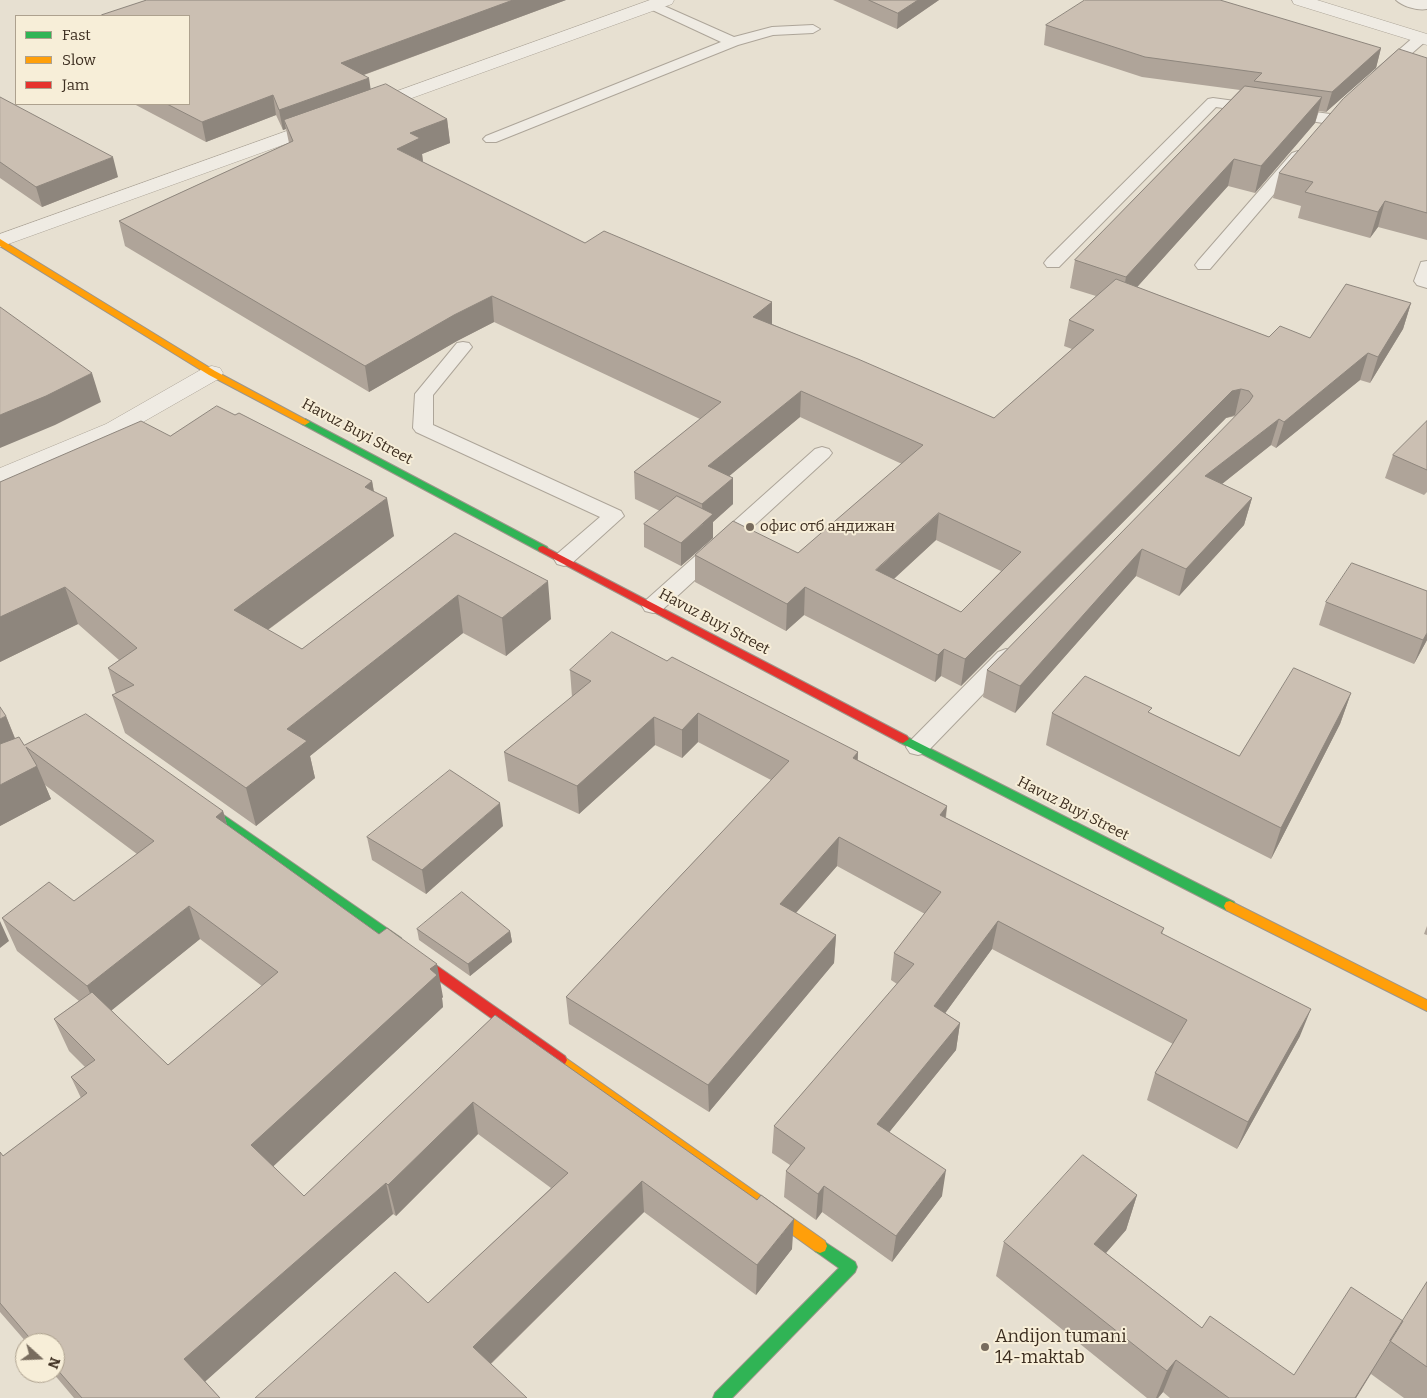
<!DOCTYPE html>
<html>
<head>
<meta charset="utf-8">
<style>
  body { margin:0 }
  #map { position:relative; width:1427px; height:1398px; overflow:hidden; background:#e7e0d1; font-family:Bitter,serif }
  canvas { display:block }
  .legend { position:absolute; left:15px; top:15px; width:175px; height:90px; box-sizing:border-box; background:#f7eed8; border:1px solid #ada18e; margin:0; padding:6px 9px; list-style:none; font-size:15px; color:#3d2e20 }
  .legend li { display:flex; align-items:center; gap:10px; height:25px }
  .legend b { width:25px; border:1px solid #ada18e }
  .north { position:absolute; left:15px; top:1333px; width:50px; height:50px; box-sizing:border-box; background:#f7eed8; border:1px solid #ada18e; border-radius:50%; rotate:110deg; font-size:14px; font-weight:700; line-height:20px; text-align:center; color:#3d2e20 }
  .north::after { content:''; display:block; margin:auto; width:18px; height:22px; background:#786c5e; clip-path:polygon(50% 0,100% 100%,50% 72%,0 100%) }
</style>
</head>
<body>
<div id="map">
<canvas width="1427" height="1398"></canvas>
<ul class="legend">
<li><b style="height:6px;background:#30b455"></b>Fast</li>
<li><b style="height:6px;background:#ff9f0a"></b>Slow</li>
<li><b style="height:6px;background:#e5322d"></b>Jam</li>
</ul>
<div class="north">N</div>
</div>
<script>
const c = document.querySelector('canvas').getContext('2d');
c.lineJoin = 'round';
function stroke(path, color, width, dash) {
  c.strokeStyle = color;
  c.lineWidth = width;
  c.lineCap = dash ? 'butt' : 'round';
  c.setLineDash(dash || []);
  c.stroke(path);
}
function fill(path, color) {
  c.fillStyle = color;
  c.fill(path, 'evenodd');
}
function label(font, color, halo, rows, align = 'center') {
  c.font = font + ' Bitter,serif';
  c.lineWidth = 4;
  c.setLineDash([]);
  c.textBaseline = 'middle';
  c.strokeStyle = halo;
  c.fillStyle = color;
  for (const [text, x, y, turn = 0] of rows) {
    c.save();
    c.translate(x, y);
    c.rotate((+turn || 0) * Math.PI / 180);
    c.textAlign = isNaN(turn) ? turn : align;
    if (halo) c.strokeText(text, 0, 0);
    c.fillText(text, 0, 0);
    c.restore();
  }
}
const lane = new Path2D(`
  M 1396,0 L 1427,0 L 1427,9 C 1418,11 1402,6 1396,0 Z
  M 653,1 L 734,37 L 772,27 L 813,25 L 820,29 L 813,33 L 773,35 L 738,45 L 496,142 L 486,142 L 483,139 L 486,136 L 721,42 L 648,8 L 646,5 Z
  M 1421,34 L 1426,35 L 1426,41 L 1387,75 L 1377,75 L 1375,72 L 1377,69 L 1416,35 Z
  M 1213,98 L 1330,114 L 1335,116 L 1338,119 L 1335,122 L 1330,124 L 1216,107 L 1059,267 L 1047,267 L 1044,263 L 1047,259 L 1208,99 Z
  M 1298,151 L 1304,153 L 1306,156 L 1304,159 L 1210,269 L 1198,269 L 1195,265 L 1198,261 L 1292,153 Z
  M 1427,261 L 1427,288 L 1417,285 L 1414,281 L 1421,262 Z
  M 463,342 L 469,343 L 472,347 L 433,395 L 433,425 L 621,511 L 624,516 L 571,564 L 564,566 L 557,564 L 554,559 L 557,554 L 600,517 L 416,432 L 413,428 L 415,394 L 457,343 Z
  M 822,447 L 829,449 L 832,453 L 829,457 L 661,611 L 653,613 L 645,611 L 642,606 L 645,601 L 815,449 Z
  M 1006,649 L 1014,652 L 1017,657 L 1014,662 L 926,753 L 918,755 L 910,753 L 906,747 L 910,741 L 998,652 Z`);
const street = new Path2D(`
  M 650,0 L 674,0 L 672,4 L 376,111 L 370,113 L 364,111 L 361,107 L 364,103 Z
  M 1292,0 L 1317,0 L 1427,34 L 1427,45 L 1294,4 Z
  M 323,118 L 330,120 L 332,124 L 330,128 L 0,247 L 0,234 Z
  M 212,366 L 220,368 L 223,373 L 220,378 L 122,434 L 0,484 L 0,468 L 106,424 L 204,368 Z`);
const fast = new Path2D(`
  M 305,419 L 547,547 L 548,549 L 543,552 L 539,551 L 302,424 L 300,422 Z
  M 903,735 L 1234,902 L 1236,906 L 1234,910 L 1230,911 L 1226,910 L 899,742 L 897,739 Z
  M 196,796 L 401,938 L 402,942 L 401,946 L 396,947 L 391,946 L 192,803 L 190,800 L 192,797 Z
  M 820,1239 L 855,1262 L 857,1267 L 855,1272 L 732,1398 L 713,1398 L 715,1393 L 839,1268 L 815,1251 L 813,1246 L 815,1241 Z`);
const slow = new Path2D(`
  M 0,239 L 215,371 L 310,422 L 305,425 L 302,424 L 209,375 L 0,246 Z
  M 1230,901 L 1427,1000 L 1427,1011 L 1226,910 L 1224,906 L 1226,902 Z
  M 560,1054 L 825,1241 L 827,1246 L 825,1251 L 820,1253 L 815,1251 L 555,1064 L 553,1060 L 555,1056 Z`);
const jam = new Path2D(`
  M 543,546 L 907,736 L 909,739 L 903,743 L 899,742 L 539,551 L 538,549 L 539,547 Z
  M 396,937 L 565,1056 L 567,1060 L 565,1064 L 560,1066 L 555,1064 L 391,946 L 390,942 L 391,938 Z`);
const wall = new Path2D(`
  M 147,0 L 566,0 L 364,75 L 370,90 L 447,119 L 450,143 L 422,154 L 423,162 L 585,243 L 772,302 L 772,324 L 994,418 L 1072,349 L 1064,346 L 1069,320 L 1096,296 L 1070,288 L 1075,260 L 1240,90 L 1142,77 L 1044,45 L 1046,25 L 1381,48 L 1376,68 L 1326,112 L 1319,111 L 1315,123 L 1255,193 L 1228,186 L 1137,287 L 1269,337 L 1310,338 L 1411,303 L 1403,329 L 1370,383 L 1360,380 L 1276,448 L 1271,445 L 1222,484 L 1252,498 L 1244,525 L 1179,596 L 1136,576 L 1015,713 L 983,697 L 987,670 L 1236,416 L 1226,418 L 961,686 L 941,676 L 935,682 L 804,615 L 786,631 L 695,582 L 695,555 L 798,553 L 902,464 L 800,417 L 729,476 L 733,478 L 733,504 L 713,522 L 713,538 L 681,566 L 644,547 L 644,524 L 660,511 L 635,499 L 634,472 L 700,419 L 494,322 L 457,341 L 369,392 L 125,246 L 119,221 L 289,143 L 286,129 L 283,130 L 276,115 L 206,142 L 134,104 L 189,104 L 189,16 L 102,16 L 102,15 ZM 936,540 L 1001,571 L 961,612 L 894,579 Z
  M 833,0 L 939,0 L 897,29 Z
  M 1427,58 L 1427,240 L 1378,227 L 1370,238 L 1298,218 L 1301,206 L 1273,198 L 1279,173 Z
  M 0,97 L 118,177 L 42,207 L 0,178 Z
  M 235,415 L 372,481 L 374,491 L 394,536 L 268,630 L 302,649 L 455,533 L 551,619 L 506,656 L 463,633 L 310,756 L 315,778 L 256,826 L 125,733 L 112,695 L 116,694 L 108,668 L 119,660 L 78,624 L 0,662 L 0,482 L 170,436 Z
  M 1427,421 L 1427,492 L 1424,495 L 1385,478 L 1393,455 Z
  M 1326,602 L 1427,640 L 1414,664 L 1319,625 Z
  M 667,661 L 858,752 L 858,760 L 947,806 L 946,818 L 1164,928 L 1162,934 L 1300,1036 L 1237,1149 L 1147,1100 L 1155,1073 L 1173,1044 L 992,949 L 945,1013 L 960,1023 L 956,1050 L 889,1132 L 942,1196 L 892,1262 L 822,1212 L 816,1220 L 784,1197 L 786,1171 L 790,1165 L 772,1153 L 774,1126 L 897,984 L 891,980 L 894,953 L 925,914 L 837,866 L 796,913 L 836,935 L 834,963 L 709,1112 L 569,1024 L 566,997 L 771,780 L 698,742 L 682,758 L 655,745 L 579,814 L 508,781 L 504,752 L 572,697 L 570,670 Z
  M 1351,693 L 1340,724 L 1271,859 L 1046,745 L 1052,713 L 1150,713 L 1239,756 Z
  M 6,716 L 15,738 L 24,745 L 223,811 L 227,825 L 443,997 L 442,998 L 443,1007 L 273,1166 L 304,1196 L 495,1015 L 792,1249 L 756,1295 L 644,1212 L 491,1364 L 428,1303 L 551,1188 L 478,1134 L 396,1216 L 393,1214 L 205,1381 L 220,1398 L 74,1398 L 53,1373 L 55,1373 L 55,1343 L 27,1343 L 0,1312 L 0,1152 L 3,1156 L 81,1098 L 71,1077 L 85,1067 L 69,1051 L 54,1019 L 79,1001 L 17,951 L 2,918 L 74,901 L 137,854 L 45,785 L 51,799 L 0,826 ZM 200,939 L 262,986 L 168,1065 L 111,1010 Z
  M 503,826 L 426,894 L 372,860 L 367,837 Z
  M 1427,926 L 1427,935 L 1424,934 Z
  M 417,929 L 510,931 L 512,942 L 470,976 L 419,940 Z
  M 1137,1195 L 1126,1230 L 1106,1253 L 1202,1328 L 1294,1375 L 1403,1321 L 1427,1282 L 1427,1398 L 1404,1398 L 1371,1374 L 1356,1398 L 1170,1398 L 1163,1392 L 1158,1398 L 1147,1398 L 996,1276 L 1004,1242 Z`);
const shadedWall = new Path2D(`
  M 513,0 L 566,0 L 344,82 L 341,63 Z
  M 918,0 L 939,0 L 897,29 L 898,13 Z
  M 1381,48 L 1376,68 L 1326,112 L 1332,92 Z
  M 369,78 L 372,98 L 284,120 L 286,129 L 283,130 L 279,110 Z
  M 273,95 L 276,115 L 206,142 L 202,122 Z
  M 1322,97 L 1315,123 L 1255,193 L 1261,166 Z
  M 447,119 L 450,143 L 422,154 L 423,162 L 397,149 L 410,133 Z
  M 113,157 L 118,177 L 42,207 L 36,187 Z
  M 1234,159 L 1228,186 L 1121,305 L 1126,277 Z
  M 1385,201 L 1378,227 L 1370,238 L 1378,212 Z
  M 492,296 L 494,322 L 457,341 L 369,392 L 365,366 L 454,315 Z
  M 772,302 L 772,328 L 753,317 Z
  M 1411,303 L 1403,329 L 1370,383 L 1378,357 Z
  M 1368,353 L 1360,380 L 1276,448 L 1284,422 Z
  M 92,373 L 101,402 L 55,425 L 0,448 L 0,415 Z
  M 1241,389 L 1235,415 L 1226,418 L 961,686 L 965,659 L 1232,391 Z
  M 801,391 L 800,417 L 709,493 L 708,466 Z
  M 1279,419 L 1271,445 L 1198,503 L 1205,476 Z
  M 733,478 L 733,504 L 713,522 L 713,538 L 681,566 L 681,543 L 703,524 L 702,504 Z
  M 372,481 L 376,506 L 387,498 L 394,536 L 243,648 L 234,610 L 365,487 Z
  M 1252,498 L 1244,525 L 1179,596 L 1186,569 Z
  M 939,513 L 936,540 L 874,597 L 876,570 Z
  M 1142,549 L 1136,576 L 1015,713 L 1020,686 Z
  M 548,581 L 551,619 L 506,656 L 502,618 Z
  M 65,587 L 78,624 L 0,662 L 0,617 Z
  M 805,587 L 804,615 L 786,631 L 787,604 Z
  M 458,595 L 463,633 L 310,756 L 315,778 L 256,826 L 246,788 L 287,729 Z
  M 1427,633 L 1427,640 L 1414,664 L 1423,640 Z
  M 944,649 L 941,676 L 935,682 L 938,655 Z
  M 1351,693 L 1340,724 L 1271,859 L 1281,828 Z
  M 698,713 L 698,742 L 682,758 L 682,730 Z
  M 6,716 L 19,749 L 0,759 L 0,719 Z
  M 654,717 L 655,745 L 579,814 L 577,786 Z
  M 858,752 L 856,780 L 853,758 Z
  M 37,766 L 51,799 L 0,826 L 0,785 Z
  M 500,803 L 503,826 L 426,894 L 422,870 Z
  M 947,806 L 943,834 L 940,815 Z
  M 223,811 L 233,845 L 216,817 Z
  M 839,837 L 837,866 L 779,932 L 780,904 Z
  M 189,906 L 200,939 L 101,1019 L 87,986 Z
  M 0,921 L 9,941 L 0,948 Z
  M 998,921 L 992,949 L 930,1034 L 934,1006 Z
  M 510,931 L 512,942 L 470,976 L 468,964 Z
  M 836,935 L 834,963 L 709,1112 L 708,1085 Z
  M 437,964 L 443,997 L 442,998 L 443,1007 L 262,1177 L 251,1145 L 430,969 Z
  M 1311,1009 L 1300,1036 L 1237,1149 L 1248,1122 Z
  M 960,1023 L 956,1050 L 874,1151 L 877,1124 Z
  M 473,1102 L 478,1134 L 396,1216 L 388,1185 Z
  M 946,1170 L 942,1196 L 892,1262 L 896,1236 Z
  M 642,1181 L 644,1212 L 479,1375 L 473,1347 Z
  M 386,1183 L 393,1214 L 198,1388 L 184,1359 Z
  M 824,1186 L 822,1212 L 816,1220 L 818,1194 Z
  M 1137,1195 L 1126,1230 L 1084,1278 L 1094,1244 Z
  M 794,1219 L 792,1249 L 756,1295 L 757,1265 Z
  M 1390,1341 L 1356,1398 L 1355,1398 Z
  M 1176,1360 L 1163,1392 L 1158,1398 L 1156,1398 L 1167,1371 Z`);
const building = new Path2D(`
  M 147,0 L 513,0 L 341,63 L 369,78 L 279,110 L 273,95 L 202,122 L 167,104 L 189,104 L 189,16 L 104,16 L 102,15 Z
  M 869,0 L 918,0 L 898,13 Z
  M 1085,0 L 1220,0 L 1381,48 L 1332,92 L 1254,81 L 1262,73 L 1145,57 L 1046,25 Z
  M 1399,49 L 1427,58 L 1427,213 L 1385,201 L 1378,212 L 1305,192 L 1313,182 L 1279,173 L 1343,99 Z
  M 386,84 L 447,119 L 410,133 L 420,138 L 397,149 L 585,243 L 604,231 L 772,302 L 753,317 L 858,359 L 994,418 L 1094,330 L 1069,320 L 1116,279 L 1269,337 L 1280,326 L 1310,338 L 1346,284 L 1411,303 L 1378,357 L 1368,353 L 1284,422 L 1279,419 L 1205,476 L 1252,498 L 1186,569 L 1142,549 L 1020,686 L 987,670 L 1249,402 L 1253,396 L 1249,391 L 1241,389 L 1232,391 L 965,659 L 944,649 L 938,655 L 805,587 L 787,604 L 695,555 L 733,521 L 798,553 L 923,445 L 801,391 L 708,466 L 733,478 L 702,504 L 634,472 L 721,402 L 492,296 L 454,315 L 365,366 L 119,221 L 293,141 L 284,120 ZM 939,513 L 1021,552 L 961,612 L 876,570 Z
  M 1245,86 L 1322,97 L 1261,166 L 1234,159 L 1126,277 L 1075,260 Z
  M 0,97 L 113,157 L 36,187 L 0,162 Z
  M 0,307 L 92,373 L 46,396 L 0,415 Z
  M 217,406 L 235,415 L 239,413 L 372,481 L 365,487 L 387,498 L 234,610 L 302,649 L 455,533 L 548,581 L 502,618 L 458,595 L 287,729 L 307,741 L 246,788 L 112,695 L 134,685 L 108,668 L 137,648 L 65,587 L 0,617 L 0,482 L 141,421 L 170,436 Z
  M 1427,421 L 1427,470 L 1393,455 Z
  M 677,496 L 713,514 L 681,543 L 644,524 Z
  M 1352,563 L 1427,591 L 1427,633 L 1423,640 L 1326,602 Z
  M 612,632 L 667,661 L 672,657 L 858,752 L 853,758 L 947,806 L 940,815 L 1164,928 L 1161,933 L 1311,1009 L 1248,1122 L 1155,1073 L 1187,1020 L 998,921 L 934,1006 L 960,1023 L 877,1124 L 946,1170 L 896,1236 L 824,1186 L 818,1194 L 786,1171 L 805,1148 L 774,1126 L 914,964 L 894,953 L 941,892 L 839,837 L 780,904 L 836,935 L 708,1085 L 566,997 L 789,761 L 698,713 L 682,730 L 654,717 L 577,786 L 504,752 L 591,681 L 570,670 Z
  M 1294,668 L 1351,693 L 1281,828 L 1052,713 L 1085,676 L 1152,708 L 1148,712 L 1239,756 Z
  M 0,707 L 6,716 L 0,719 Z
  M 86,714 L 223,811 L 216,817 L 279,862 L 379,934 L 387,928 L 437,964 L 430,969 L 437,975 L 251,1145 L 304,1196 L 495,1015 L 757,1200 L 761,1195 L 794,1219 L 757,1265 L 642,1181 L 473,1347 L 527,1398 L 255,1398 L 395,1272 L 428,1303 L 568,1173 L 473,1102 L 388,1185 L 386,1183 L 184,1359 L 220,1398 L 82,1398 L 55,1367 L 55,1343 L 34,1343 L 0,1303 L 0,1152 L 3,1156 L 87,1093 L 71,1077 L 95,1060 L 54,1019 L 92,992 L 168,1065 L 278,972 L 189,906 L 87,986 L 2,918 L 49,882 L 74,901 L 154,841 L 26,747 L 37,766 L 0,785 L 0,744 L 19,737 L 24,745 Z
  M 450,770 L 500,803 L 422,870 L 367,837 Z
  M 462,892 L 510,931 L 468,964 L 417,929 Z
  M 1083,1155 L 1137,1195 L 1094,1244 L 1202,1328 L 1210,1316 L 1294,1375 L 1351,1287 L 1403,1321 L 1355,1398 L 1229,1398 L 1176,1360 L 1167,1371 L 1004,1242 Z
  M 1427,1282 L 1427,1367 L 1390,1341 Z`);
const markers = [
  [750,527,5,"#786c5e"],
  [985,1347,5,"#786c5e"]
];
const streetNames = [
  ["Havuz Buyi Street",357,432,28],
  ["Havuz Buyi Street",714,622,28],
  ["Havuz Buyi Street",1073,809,27]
];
const poiNames = [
  ["офис отб андижан",760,527]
];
const nearPoinames = [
  ["Andijon tumani",995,1337],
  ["14-maktab",995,1358]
];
stroke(lane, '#ada599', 2);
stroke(street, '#ada599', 1);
stroke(fast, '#9c958a', 2);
stroke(slow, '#9c958a', 2);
stroke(jam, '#9c958a', 2);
fill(lane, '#efebe3');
fill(street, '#efebe3');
fill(fast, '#30b455');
fill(slow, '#ff9f0a');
fill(jam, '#e5322d');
fill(wall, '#afa499');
fill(shadedWall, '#8e867d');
fill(building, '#cbbfb2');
stroke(building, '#8e867d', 1);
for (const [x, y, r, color] of markers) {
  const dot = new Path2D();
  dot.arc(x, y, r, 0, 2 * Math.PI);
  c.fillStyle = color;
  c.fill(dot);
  stroke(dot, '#f7eed8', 2);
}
label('15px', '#3d2e20', '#f7eed8', streetNames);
label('15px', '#3d2e20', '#f7eed8', poiNames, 'left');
label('18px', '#3d2e20', '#f7eed8', nearPoinames, 'left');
</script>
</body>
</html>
